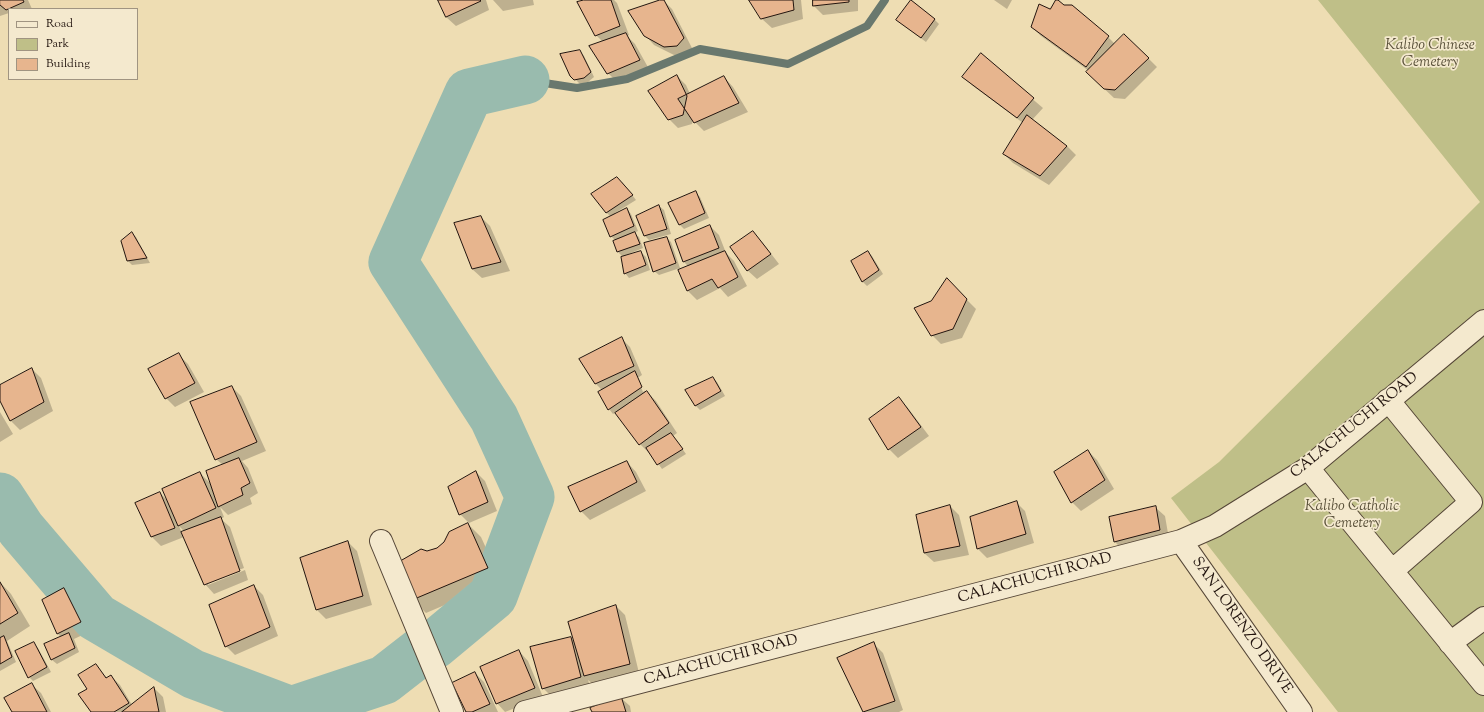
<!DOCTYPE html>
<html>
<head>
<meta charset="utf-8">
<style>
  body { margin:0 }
  #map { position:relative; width:1484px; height:712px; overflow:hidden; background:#eeddb3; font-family:"Sorts Mill Goudy",serif }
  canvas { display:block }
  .legend { position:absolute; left:8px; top:8px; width:130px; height:72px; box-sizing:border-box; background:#f4e9ce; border:1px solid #a09481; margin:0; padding:5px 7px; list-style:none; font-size:12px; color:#22140e }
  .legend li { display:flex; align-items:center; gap:8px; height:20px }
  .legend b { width:20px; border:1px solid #a09481 }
</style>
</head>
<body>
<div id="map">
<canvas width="1484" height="712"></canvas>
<ul class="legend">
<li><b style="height:5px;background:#f4e9ce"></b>Road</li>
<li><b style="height:11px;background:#bfbf88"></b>Park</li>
<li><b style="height:11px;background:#e7b58e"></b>Building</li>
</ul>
</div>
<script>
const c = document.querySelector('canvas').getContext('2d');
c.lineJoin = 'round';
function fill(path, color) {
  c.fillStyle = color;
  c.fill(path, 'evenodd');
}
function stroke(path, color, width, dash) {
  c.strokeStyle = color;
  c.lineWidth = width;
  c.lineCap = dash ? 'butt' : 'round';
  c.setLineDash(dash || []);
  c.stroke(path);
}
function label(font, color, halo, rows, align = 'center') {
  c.font = font + ' "Sorts Mill Goudy",serif';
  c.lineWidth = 3.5;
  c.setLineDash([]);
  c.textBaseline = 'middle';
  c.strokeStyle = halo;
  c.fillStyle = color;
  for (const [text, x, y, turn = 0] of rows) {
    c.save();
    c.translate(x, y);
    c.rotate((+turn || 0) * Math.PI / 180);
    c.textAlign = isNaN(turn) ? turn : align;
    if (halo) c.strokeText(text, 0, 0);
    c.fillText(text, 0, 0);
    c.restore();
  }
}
const green = new Path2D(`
  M 1318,0 L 1484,0 L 1484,712 L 1338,712 L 1171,498 L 1219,462 L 1480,202 Z`);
const shadow = new Path2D(`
  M 0,0 L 28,0 L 32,9 L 9,9 L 9,13 L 0,16 Z
  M 439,0 L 486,0 L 489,10 L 456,26 L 446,17 Z
  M 493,0 L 533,0 L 534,5 L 503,11 Z
  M 588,0 L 614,0 L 617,3 L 629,35 L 627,36 L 635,44 L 649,69 L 617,82 L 608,73 L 603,42 L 596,35 Z
  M 663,0 L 672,9 L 692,48 L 686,55 L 674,55 L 654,45 L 645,35 Z
  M 750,0 L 801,0 L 803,19 L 772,28 L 762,19 Z
  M 814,0 L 858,0 L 858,11 L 823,15 L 814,6 Z
  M 994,0 L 1012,0 L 1007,9 Z
  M 934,19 L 939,24 L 926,42 L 902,24 Z
  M 1032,27 L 1108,37 L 1115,44 L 1148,58 L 1157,67 L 1125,99 L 1114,98 L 1096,81 L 1089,71 L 1041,36 Z
  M 580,51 L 584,56 L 594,77 L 588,82 L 580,84 L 571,75 Z
  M 981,55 L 1043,108 L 1032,120 L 1067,146 L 1076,155 L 1049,185 L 1013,163 L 1004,154 L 1023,123 L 973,86 L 964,77 Z
  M 677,76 L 686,85 L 690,94 L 724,77 L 733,87 L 748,112 L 704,131 L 693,120 L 692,124 L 678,128 L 669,119 Z
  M 622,182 L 636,200 L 615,213 L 616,215 L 627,209 L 631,214 L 638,231 L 634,233 L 639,237 L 643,248 L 626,255 L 627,256 L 641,252 L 646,257 L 650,270 L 629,278 L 625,273 L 623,257 L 618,252 L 616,241 L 611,236 L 611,217 L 606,212 Z
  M 695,192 L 700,197 L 709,218 L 684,229 L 680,225 Z
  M 659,206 L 664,210 L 671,234 L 649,240 L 645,236 L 637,216 Z
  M 481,217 L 490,226 L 510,271 L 482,278 L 472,269 Z
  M 710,226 L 719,235 L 726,253 L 734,261 L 747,286 L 728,297 L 720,288 L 697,300 L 687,290 L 689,267 L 684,262 Z
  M 132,233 L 136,237 L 150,263 L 132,265 L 128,261 Z
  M 753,233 L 762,242 L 779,264 L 757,279 L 747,270 Z
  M 667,238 L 671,242 L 680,268 L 659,275 L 654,271 Z
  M 868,252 L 872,256 L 883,274 L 867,286 L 862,281 Z
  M 956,289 L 976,309 L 962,338 L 941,344 L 932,335 Z
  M 621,338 L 630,347 L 642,375 L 639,377 L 646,393 L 647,392 L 656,401 L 677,433 L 673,436 L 686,454 L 662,469 L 650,452 L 649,453 L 640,444 L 616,412 L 613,414 L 609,409 L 599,392 L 602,390 L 596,384 L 581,359 ZM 637,377 L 639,377 L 645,391 L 643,392 Z
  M 179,355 L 188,364 L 204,392 L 175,407 L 166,398 Z
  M 32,369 L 41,378 L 53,411 L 20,430 L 11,421 L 0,399 L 0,386 Z
  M 713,378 L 717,382 L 725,396 L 700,410 L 696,406 L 686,390 Z
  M 232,387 L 241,396 L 266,451 L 242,461 L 248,468 L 258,493 L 250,498 L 252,504 L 228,515 L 220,507 L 224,517 L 221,519 L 230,527 L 244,568 L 208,582 L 208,585 L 245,570 L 248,580 L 214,594 L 205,584 L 184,537 L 161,546 L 152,537 L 160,493 L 168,501 L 200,473 L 211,484 L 223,465 L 216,459 ZM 179,526 L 185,532 L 182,533 Z
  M 899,399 L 908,408 L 929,436 L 898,458 L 889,449 L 870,420 Z
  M 0,412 L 13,434 L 0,442 Z
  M 1088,451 L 1097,460 L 1114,489 L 1081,511 L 1072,502 Z
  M 627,462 L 636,472 L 646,491 L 590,520 L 581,511 Z
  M 476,472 L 485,481 L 497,511 L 469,523 L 460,514 Z
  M 1016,502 L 1025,511 L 1034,543 L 987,558 L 978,549 L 971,518 Z
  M 950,506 L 959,515 L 969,555 L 934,562 L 924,553 Z
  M 1155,507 L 1165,516 L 1169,539 L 1124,551 L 1115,542 Z
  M 468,524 L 481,537 L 501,581 L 426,613 L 412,599 L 426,552 L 438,549 Z
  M 348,542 L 357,551 L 372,605 L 326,619 L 317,610 L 301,558 Z
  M 0,582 L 11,594 L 30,626 L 7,641 L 16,662 L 0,671 Z
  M 254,586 L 263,595 L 278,636 L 235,655 L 226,646 Z
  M 64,589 L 73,598 L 89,632 L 74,639 L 79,652 L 57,664 L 52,660 L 45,645 L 61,637 L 58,634 L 43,601 Z
  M 616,606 L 625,615 L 639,673 L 594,685 L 588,680 L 590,686 L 552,697 L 543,688 L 571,638 L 575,642 Z
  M 33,643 L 38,648 L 51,672 L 33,681 L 29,677 Z
  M 874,644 L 883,653 L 903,710 L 899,712 L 864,712 L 838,658 Z
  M 519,651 L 528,661 L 543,697 L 505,712 L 497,703 Z
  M 96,665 L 107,678 L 111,676 L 120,685 L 132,705 L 154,688 L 163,697 L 166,712 L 92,712 L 88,690 Z
  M 475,673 L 484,682 L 498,712 L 467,712 Z
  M 31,684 L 41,693 L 51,712 L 13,712 Z
  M 620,697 L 630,706 L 631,712 L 593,712 Z`);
const stream = new Path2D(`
  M 525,80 L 577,88 L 627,79 L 700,49 L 788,64 L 867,26 L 885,0`);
const river = new Path2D(`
  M 0,497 L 21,529 L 96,617 L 193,674 L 291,711 L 384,680 L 420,652
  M 434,645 L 493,596 L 530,497 L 494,418 L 393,262 L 469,93 L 525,80`);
const building = new Path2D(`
  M 0,0 L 23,0 L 24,2 L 6,10 L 0,5 Z
  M 438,0 L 480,0 L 481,1 L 446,17 Z
  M 584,0 L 611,0 L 620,26 L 595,36 L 577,2 Z
  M 660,0 L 664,0 L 684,38 L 677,46 L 664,47 L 644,36 L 628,11 Z
  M 749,0 L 793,0 L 794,10 L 761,19 Z
  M 813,0 L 849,0 L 849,2 L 813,6 Z
  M 911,0 L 935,19 L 921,38 L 896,20 Z
  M 1056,0 L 1058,0 L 1064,5 L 1072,5 L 1109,36 L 1086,67 L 1031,27 L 1039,4 L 1050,9 Z
  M 626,33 L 640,60 L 607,74 L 589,46 Z
  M 1124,34 L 1149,58 L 1115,90 L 1104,89 L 1086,72 Z
  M 580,50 L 591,72 L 584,78 L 574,80 L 570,76 L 560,54 Z
  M 981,53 L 1034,98 L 1017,118 L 962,77 Z
  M 677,75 L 687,96 L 683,115 L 668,120 L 648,91 Z
  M 724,76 L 739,103 L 694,123 L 678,99 Z
  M 1027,115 L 1067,146 L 1040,176 L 1003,154 Z
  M 617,177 L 633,195 L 606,213 L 591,194 Z
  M 696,191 L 705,213 L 679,225 L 668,203 Z
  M 659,205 L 667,229 L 644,236 L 636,216 Z
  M 627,208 L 634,226 L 610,237 L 603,220 Z
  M 481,216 L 501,262 L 472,269 L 454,223 Z
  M 710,225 L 719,248 L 683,262 L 675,240 Z
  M 753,231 L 771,254 L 747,271 L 730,247 Z
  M 132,232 L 147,258 L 127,261 L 121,241 Z
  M 635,232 L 640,244 L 617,252 L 613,241 Z
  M 667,237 L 676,263 L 653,272 L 644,243 Z
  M 641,251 L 646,265 L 624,274 L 621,257 Z
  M 725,251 L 738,277 L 718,288 L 712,279 L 687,291 L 678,270 Z
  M 868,251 L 879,270 L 862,282 L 851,261 Z
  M 947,278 L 967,299 L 953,329 L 931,336 L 914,308 L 931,301 Z
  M 622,337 L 634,366 L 595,384 L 579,359 Z
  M 179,353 L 195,383 L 165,399 L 148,369 Z
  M 32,368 L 44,402 L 10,421 L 0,401 L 0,385 Z
  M 635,371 L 642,387 L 608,410 L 598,392 Z
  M 713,377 L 721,391 L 695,406 L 685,390 Z
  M 232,386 L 257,442 L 215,460 L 190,402 Z
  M 647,391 L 669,423 L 639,445 L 615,413 Z
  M 899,397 L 921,427 L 888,450 L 869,419 Z
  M 671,433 L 683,449 L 657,465 L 646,448 Z
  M 1088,450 L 1105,480 L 1071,503 L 1054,472 Z
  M 239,458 L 250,483 L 241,488 L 243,495 L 218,507 L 206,471 Z
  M 627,461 L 637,482 L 580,512 L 568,487 Z
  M 476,471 L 488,502 L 459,515 L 448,487 Z
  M 200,472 L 216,508 L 178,526 L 162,489 Z
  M 160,492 L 175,528 L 151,537 L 135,503 Z
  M 1017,501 L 1026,534 L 977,549 L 970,517 Z
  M 950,505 L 960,546 L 924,553 L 916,515 Z
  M 1156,506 L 1160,530 L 1114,542 L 1109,517 Z
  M 221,517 L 240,571 L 204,585 L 181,532 Z
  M 468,523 L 488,568 L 412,600 L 395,564 L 421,549 L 427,551 L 437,548 L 444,542 L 449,532 Z
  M 348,541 L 363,596 L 316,610 L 300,558 Z
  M 0,582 L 18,613 L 0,624 Z
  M 254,585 L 270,627 L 225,647 L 209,605 Z
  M 64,588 L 81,622 L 57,634 L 42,600 Z
  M 616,605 L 630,664 L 584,676 L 568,622 Z
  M 69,633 L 75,648 L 51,660 L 44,644 Z
  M 4,636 L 12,657 L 0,664 L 0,638 Z
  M 571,637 L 581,677 L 542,689 L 530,647 Z
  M 34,642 L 47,667 L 28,678 L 15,651 Z
  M 874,642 L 895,701 L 863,712 L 837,658 Z
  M 519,650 L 535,688 L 496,704 L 480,667 Z
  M 96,664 L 106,678 L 111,675 L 129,703 L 114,712 L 91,712 L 78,694 L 87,689 L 78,675 Z
  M 475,672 L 490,704 L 472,712 L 466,712 L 452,683 Z
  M 32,683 L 47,712 L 12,712 L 4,698 Z
  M 154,687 L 159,712 L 122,712 Z
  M 621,696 L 626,712 L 592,712 L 590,708 Z`);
const minor = new Path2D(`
  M 1388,400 L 1471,502 L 1392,571
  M 1308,468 L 1484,684
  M 381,541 L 452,712
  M 1181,541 L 1301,712
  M 1450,643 L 1484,618
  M 525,712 L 1181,541 L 1215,526 L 1308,468 L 1484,321`);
const parkNames = [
  ["Kalibo Chinese",1430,46],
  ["Cemetery",1430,63],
  ["Kalibo Catholic",1352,507],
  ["Cemetery",1352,524]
];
const streetNames = [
  ["CALACHUCHI ROAD",1355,426,-39],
  ["CALACHUCHI ROAD",1035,579,-15],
  ["SAN LORENZO DRIVE",1241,626,55],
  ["CALACHUCHI ROAD",721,661,-15]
];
fill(green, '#bfbf88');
fill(shadow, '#0003');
stroke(stream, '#69786e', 8);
stroke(river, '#99bbae', 49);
fill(building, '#e7b58e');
stroke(building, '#22140e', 1);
stroke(minor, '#554637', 24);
stroke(minor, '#f4e9ce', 22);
label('italic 15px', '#595039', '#f4e9ce', parkNames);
label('15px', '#22140e', '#f4e9ce', streetNames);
</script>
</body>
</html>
